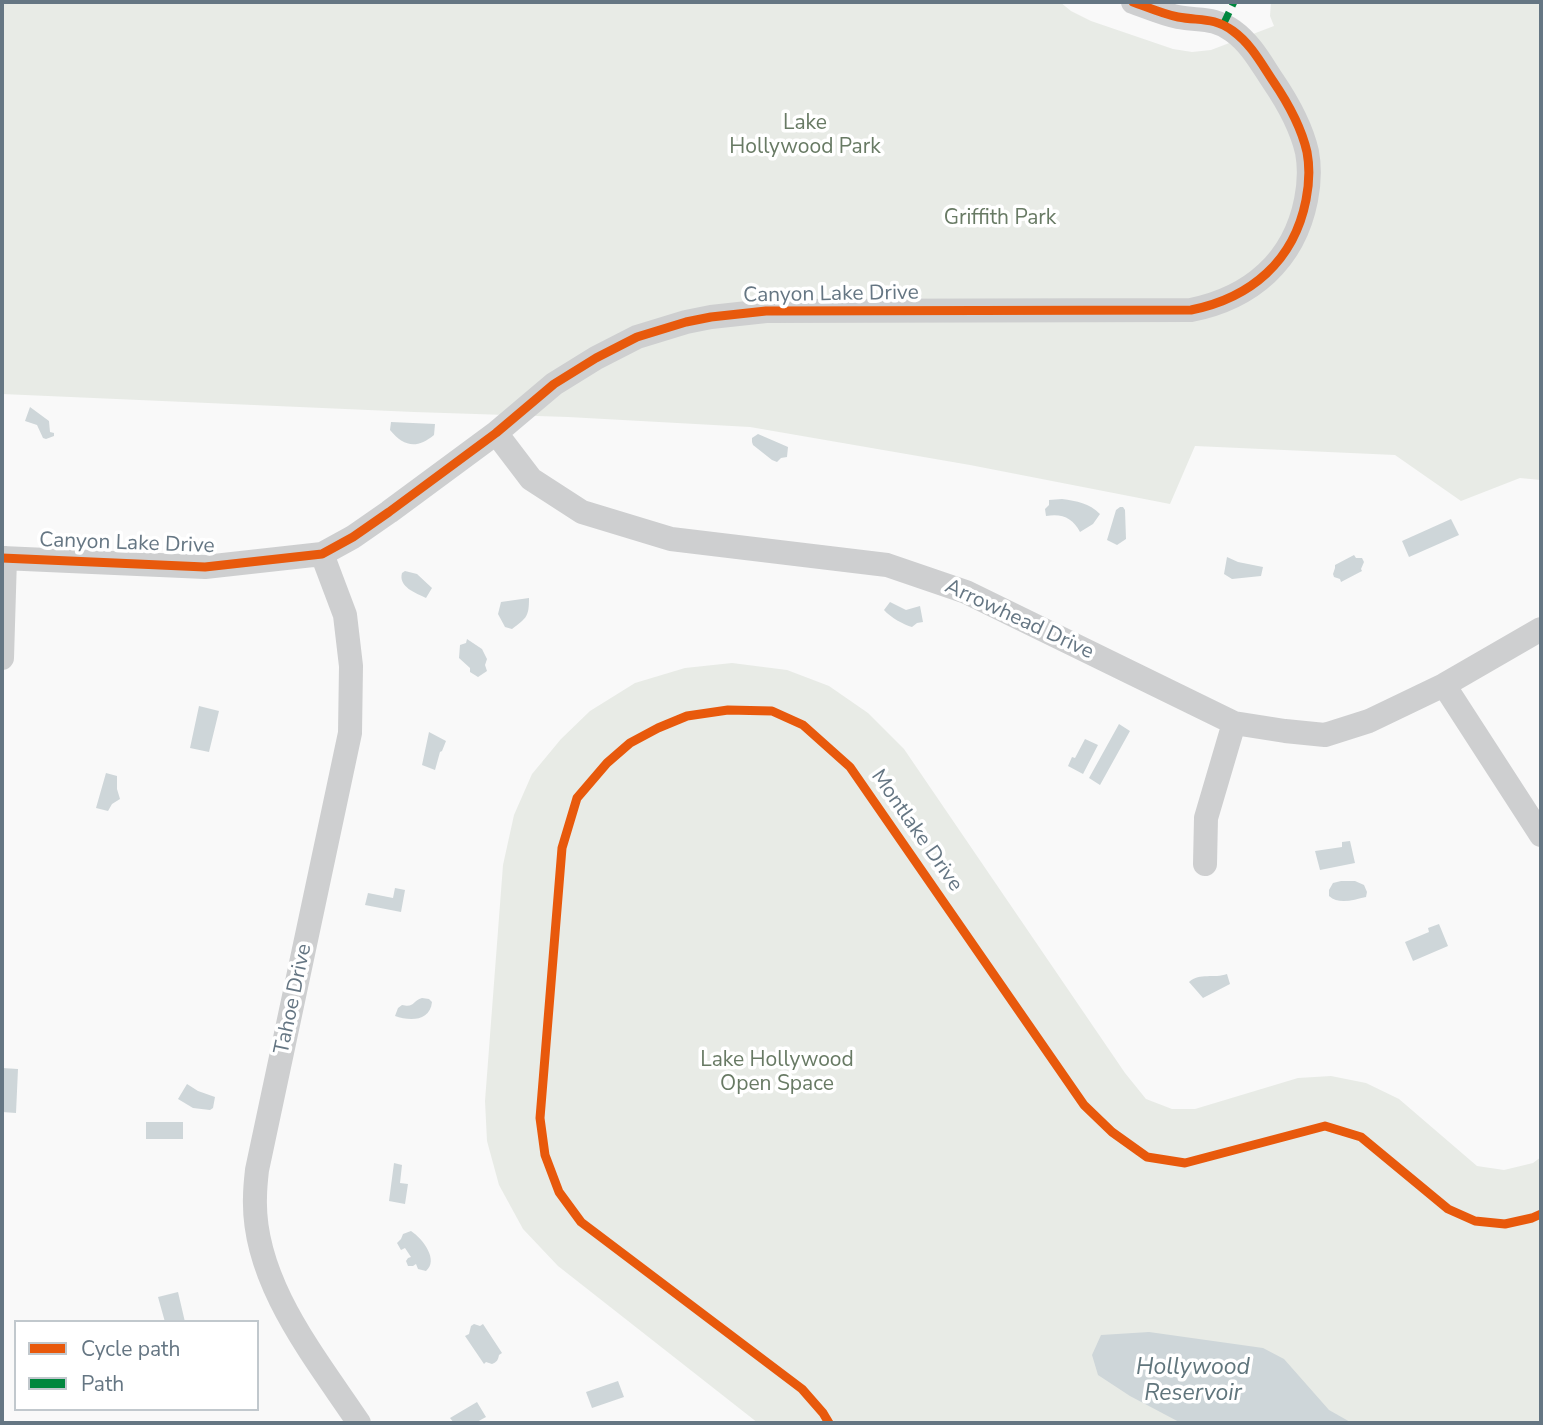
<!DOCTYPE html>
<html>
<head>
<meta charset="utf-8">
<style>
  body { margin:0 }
  #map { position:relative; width:1543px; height:1425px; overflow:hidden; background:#f9f9f9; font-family:"Nunito Sans",sans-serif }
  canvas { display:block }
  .frame { position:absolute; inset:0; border:4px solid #657683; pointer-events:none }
  .legend { position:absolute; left:14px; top:1320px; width:245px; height:91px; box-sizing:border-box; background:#fff; border:2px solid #c1c8cd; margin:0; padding:9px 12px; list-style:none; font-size:21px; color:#657683 }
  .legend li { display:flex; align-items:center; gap:14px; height:35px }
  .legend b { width:35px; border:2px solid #c1c8cd }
</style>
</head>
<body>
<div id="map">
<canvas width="1543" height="1425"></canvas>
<div class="frame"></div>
<ul class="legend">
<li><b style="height:9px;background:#e8590c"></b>Cycle path</li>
<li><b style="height:9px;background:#00873e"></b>Path</li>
</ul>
</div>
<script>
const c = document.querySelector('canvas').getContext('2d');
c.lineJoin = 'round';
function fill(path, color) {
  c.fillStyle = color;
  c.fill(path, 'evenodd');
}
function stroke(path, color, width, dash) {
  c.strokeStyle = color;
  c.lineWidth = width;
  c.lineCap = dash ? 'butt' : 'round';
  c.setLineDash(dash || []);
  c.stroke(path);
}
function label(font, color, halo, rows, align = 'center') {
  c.font = font + ' "Nunito Sans",sans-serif';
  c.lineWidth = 7;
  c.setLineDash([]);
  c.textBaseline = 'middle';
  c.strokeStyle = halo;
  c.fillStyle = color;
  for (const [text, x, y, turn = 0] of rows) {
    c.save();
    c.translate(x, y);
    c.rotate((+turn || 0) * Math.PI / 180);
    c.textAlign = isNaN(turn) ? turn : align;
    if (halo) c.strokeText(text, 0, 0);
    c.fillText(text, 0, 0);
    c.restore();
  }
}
const green = new Path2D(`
  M 2,2 L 1060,2 L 1071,11 L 1091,21 L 1173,49 L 1192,52 L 1211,50 L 1274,26 L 1270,16 L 1271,2 L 1541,2 L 1541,480 L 1520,478 L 1461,501 L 1395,455 L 1195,446 L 1170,504 L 970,465 L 750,427 L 568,417 L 414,412 L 2,394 Z
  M 732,663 L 787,670 L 829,686 L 868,713 L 904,749 L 1125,1073 L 1146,1099 L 1172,1109 L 1195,1109 L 1298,1078 L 1331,1076 L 1366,1083 L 1399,1099 L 1477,1166 L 1504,1170 L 1533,1163 L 1541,1157 L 1541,1423 L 758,1423 L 558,1266 L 523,1229 L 499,1185 L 487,1141 L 485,1101 L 503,865 L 514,815 L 532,774 L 561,739 L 590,711 L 635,683 L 685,668 Z`);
const water = new Path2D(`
  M 30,407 L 49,421 L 50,432 L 54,433 L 54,436 L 46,439 L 43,438 L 37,425 L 25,421 Z
  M 391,422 L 435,424 L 434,435 C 417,449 404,447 390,430 Z
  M 758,434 L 788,447 L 787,457 L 781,458 L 777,462 L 772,460 L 753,445 L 752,442 L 752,438 Z
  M 1062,499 C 1077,501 1089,503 1100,514 L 1093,524 L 1080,532 C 1073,518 1062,513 1046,516 L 1045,509 L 1049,505 L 1049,500 Z
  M 1120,507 L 1123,507 L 1125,510 L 1126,539 L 1117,545 L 1107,540 L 1116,510 Z
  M 1451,519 L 1459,535 L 1409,557 L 1402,541 Z
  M 1354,555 L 1356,558 L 1362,558 L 1364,562 L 1361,569 L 1362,571 L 1341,582 L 1340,579 L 1334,577 L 1333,574 L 1335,568 L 1335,565 Z
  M 1227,557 L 1238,562 L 1263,567 L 1261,576 L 1232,579 L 1224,574 Z
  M 405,571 L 417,574 L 432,588 L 426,598 C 416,593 398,587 402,573 Z
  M 529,598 C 529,616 527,618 512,629 L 505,627 L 498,614 L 501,602 Z
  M 890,602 L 906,610 L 920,606 L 923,622 L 917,623 L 912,627 C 904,625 890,617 884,610 Z
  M 467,639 L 482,649 L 487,659 L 485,665 L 487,671 L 478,677 L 470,672 L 470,668 L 459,658 L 460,645 L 466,643 Z
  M 199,706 L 219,711 L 209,752 L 190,748 Z
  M 1119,724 L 1130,731 L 1100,785 L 1089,778 Z
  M 429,732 L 446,741 L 442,751 L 440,752 L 435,770 L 422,765 Z
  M 1085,739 L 1098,745 L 1083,774 L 1068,766 L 1072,757 L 1075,758 Z
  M 106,773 L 117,776 L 117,789 L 120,799 L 112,804 L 108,811 L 96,808 Z
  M 1350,841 L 1355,863 L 1320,870 L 1315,851 L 1342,847 L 1342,842 Z
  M 1341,881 L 1355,881 L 1364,885 L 1367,892 L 1366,897 C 1353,900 1339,905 1329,896 L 1329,890 L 1333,883 Z
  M 395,888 L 405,890 L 401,912 L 365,905 L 368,893 L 393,898 Z
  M 1439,924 L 1448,946 L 1413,961 L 1405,942 L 1429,932 L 1428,928 Z
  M 1227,974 L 1230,984 L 1203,998 L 1189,982 C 1200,972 1214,979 1227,974 Z
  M 422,998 L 429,999 L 432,1002 C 430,1022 409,1021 395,1016 L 398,1008 L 402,1005 C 415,1008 412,1001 422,998 Z
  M 2,1068 L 18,1069 L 16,1113 L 2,1112 Z
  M 187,1084 L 198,1091 L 215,1097 L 213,1108 L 210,1110 L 193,1108 L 178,1099 Z
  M 146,1122 L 183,1122 L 183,1139 L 146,1139 Z
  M 394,1163 L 402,1165 L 400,1183 L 408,1184 L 405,1204 L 389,1201 Z
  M 411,1231 C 423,1239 439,1260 426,1271 L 418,1269 L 416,1264 L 413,1266 L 408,1266 L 406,1261 L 408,1258 L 411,1257 L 405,1248 L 401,1250 L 397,1243 L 401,1239 L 403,1234 Z
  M 178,1292 L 185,1322 L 165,1322 L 158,1297 Z
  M 474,1324 L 480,1326 L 483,1324 L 502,1353 L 499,1355 C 498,1360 497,1362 492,1364 L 486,1362 L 484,1364 L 465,1336 L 469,1334 L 471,1326 Z
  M 1149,1332 L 1263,1348 L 1284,1359 L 1329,1410 L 1352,1423 L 1181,1423 L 1130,1396 L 1098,1375 L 1092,1355 L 1101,1335 Z
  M 618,1381 L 624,1397 L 592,1408 L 586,1392 Z
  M 477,1402 L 486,1417 L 475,1423 L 454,1423 L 450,1418 Z`);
const minor = new Path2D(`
  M 496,433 L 531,479 L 582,512 L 671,539 L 887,565 L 966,592 L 1234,723 L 1285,731 L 1325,735 L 1369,721 L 1444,685 L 1541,629
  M 322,554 L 345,615 L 351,666 L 350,733 L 257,1170 C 256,1179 255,1188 255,1197 C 252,1281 315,1357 359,1423
  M 2,558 L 205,567 L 322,554 L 353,537 L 389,512 L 496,433 L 554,384 L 596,358 L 637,337 L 686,322 L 711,317 L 766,311 L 1191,310 C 1251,298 1294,261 1306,200 C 1309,185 1310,168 1307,152 C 1301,126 1288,103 1273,81 C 1261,63 1251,44 1233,31 C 1214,17 1200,21 1178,17 C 1163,14 1147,7 1133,2
  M 2,658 L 5,558
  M 1444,685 L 1541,835
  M 1205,864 L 1206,818 L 1234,723`);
const quiet = new Path2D(`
  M 1223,25 L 1234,2`);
const cycleway = new Path2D(`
  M 2,558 L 205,567 L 322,554 L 353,537 L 389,512 L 496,433 L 554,384 L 596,358 L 637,337 L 686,322 L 711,317 L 766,311 L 1191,310 C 1251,298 1294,261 1306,200 C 1309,185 1310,168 1307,152 C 1301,126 1288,103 1273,81 C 1261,63 1251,44 1233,31 C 1214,17 1200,21 1178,17 C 1163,14 1147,7 1133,2
  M 829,1423 L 823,1413 L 802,1389 L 581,1222 L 559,1192 L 545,1155 L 540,1118 L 562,848 L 577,798 L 607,763 L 630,743 L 658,728 L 687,716 L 728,710 L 772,711 L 803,725 L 850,767 L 1084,1105 L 1112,1132 L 1147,1157 L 1185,1163 L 1325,1126 L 1361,1137 L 1448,1209 L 1475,1221 L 1505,1224 L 1532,1218 L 1541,1214`);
const parkNames = [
  ["Lake",805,124],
  ["Hollywood Park",805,148],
  ["Griffith Park",1000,219],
  ["Lake Hollywood",777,1061],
  ["Open Space",777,1085]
];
const streetNames = [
  ["Canyon Lake Drive",831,295,-1],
  ["Canyon Lake Drive",127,544,2],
  ["Arrowhead Drive",1019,620,25],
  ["Montlake Drive",916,831,55],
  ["Tahoe Drive",294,999,-78]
];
const waterNames = [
  ["Hollywood",1193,1368],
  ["Reservoir",1193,1394]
];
fill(green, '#e8ebe6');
fill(water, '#ced6d9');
stroke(minor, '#cecfd0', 24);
stroke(quiet, '#00873e', 7, [14, 7]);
stroke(cycleway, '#e8590c', 9);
label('21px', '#687a64', '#fff', parkNames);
label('21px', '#657683', '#fff', streetNames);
label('italic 23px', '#60757c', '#fff', waterNames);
</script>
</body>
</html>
